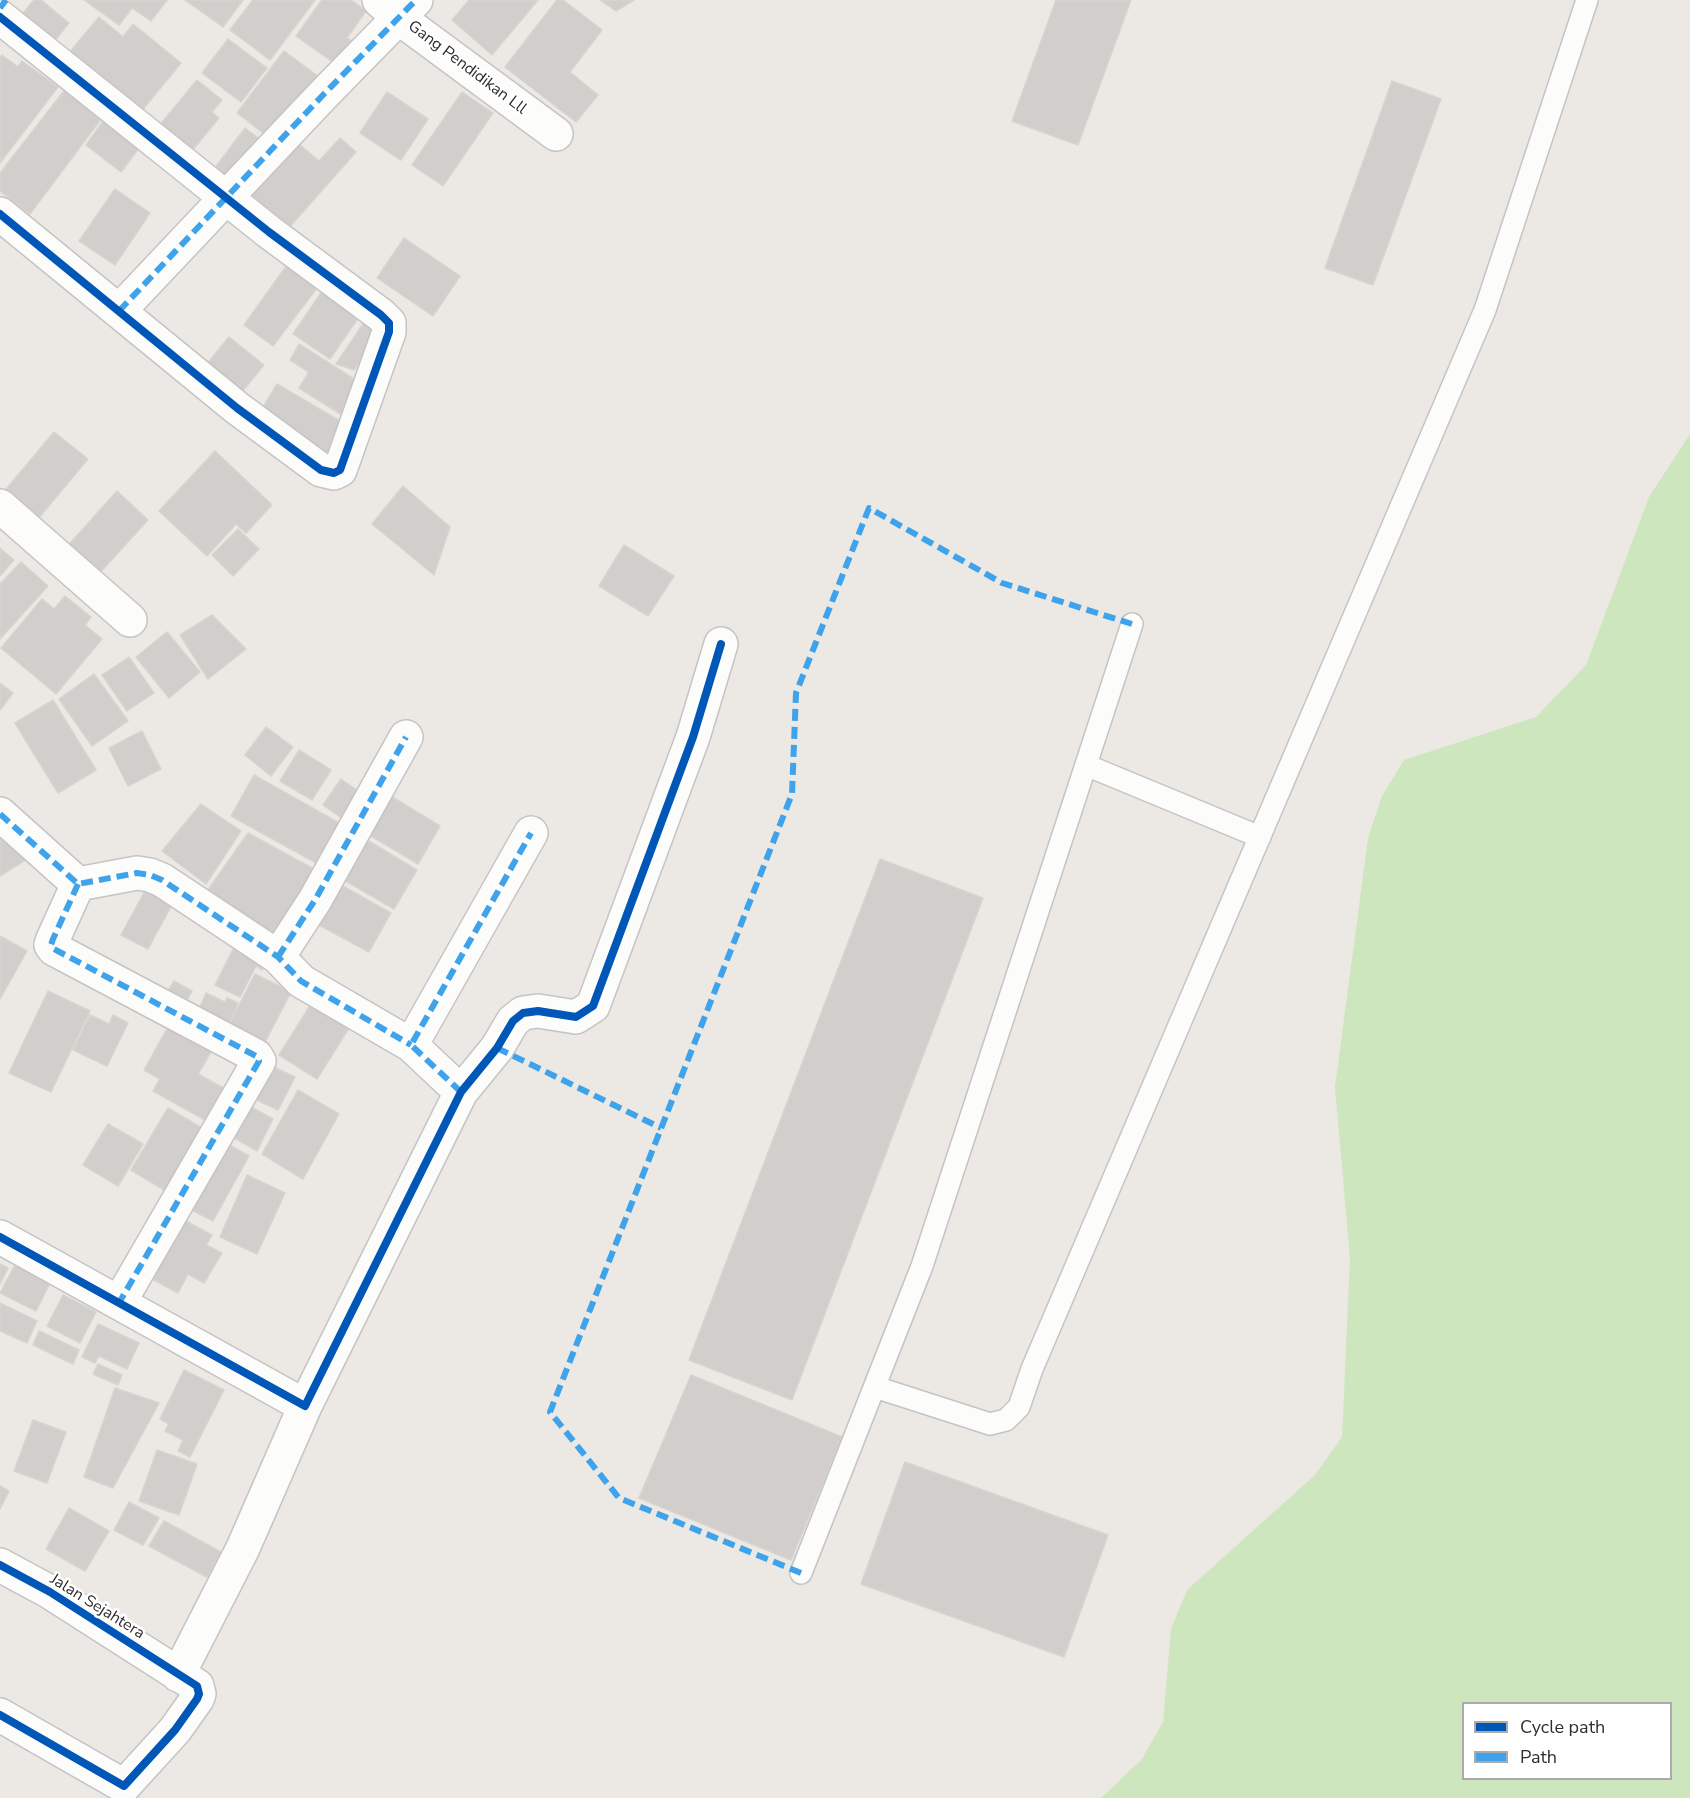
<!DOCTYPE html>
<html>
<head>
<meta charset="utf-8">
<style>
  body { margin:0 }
  #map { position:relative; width:1690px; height:1798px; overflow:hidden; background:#ece8e4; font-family:"Nunito Sans",sans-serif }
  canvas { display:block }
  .legend { position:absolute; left:1462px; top:1702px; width:210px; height:78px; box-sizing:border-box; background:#fff; border:2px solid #ababab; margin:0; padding:8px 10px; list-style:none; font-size:18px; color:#2e2e2e }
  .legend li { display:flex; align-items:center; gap:12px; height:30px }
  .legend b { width:30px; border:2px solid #ababab }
</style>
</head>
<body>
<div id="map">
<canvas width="1690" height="1798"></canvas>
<ul class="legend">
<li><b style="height:8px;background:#0057b8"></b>Cycle path</li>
<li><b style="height:8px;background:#3ea3eb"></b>Path</li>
</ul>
</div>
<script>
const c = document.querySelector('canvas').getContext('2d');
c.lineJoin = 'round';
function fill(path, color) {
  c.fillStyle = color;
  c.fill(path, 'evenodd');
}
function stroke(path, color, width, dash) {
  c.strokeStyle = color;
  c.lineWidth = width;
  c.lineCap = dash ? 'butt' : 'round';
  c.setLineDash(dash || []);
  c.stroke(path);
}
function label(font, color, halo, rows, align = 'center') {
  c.font = font + ' "Nunito Sans",sans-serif';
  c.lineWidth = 5;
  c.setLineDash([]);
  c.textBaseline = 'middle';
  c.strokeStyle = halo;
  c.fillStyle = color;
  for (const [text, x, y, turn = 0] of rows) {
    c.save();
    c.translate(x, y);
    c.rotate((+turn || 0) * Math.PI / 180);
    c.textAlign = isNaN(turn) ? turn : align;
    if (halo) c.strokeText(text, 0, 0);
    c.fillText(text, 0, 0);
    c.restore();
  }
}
const green = new Path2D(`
  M 1690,434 L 1690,1798 L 1101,1798 L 1142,1759 L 1163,1722 L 1171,1629 L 1187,1590 L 1315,1475 L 1342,1437 L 1350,1259 L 1335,1087 L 1368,838 L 1382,796 L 1404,760 L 1536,717 L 1586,665 L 1649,497 ZM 1464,1704 L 1670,1704 L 1670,1778 L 1464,1778 Z`);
const building = new Path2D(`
  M 34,0 L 41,0 L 69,23 L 48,49 L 15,23 Z
  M 84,0 L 167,0 L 151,21 L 132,8 L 119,25 Z
  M 185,0 L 243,0 L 223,27 Z
  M 253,0 L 315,0 L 270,60 L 230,30 Z
  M 322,0 L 351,0 L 366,11 L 347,38 L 357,44 L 340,67 L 296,36 Z
  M 469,0 L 538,0 L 492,55 L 452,20 Z
  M 557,0 L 563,0 L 602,30 L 570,72 L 598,95 L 576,122 L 505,67 Z
  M 600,0 L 634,0 L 616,11 Z
  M 1056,0 L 1131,0 L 1078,145 L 1012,121 Z
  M 99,17 L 123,37 L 133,24 L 181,63 L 135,119 L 63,60 Z
  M 228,39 L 267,68 L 241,102 L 202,73 Z
  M 284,51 L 326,82 L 271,139 L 237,113 Z
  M 2,55 L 18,67 L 22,61 L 58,87 L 0,163 L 0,57 Z
  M 197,80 L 222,100 L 212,112 L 219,118 L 186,158 L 154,132 Z
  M 1392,81 L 1441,99 L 1373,285 L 1325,268 Z
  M 70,83 L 107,111 L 30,214 L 0,191 L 0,173 Z
  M 387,92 L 428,119 L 401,160 L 360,133 Z
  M 462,92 L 493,113 L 443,186 L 412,165 Z
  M 109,113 L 145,140 L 121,172 L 86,145 Z
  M 245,128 L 265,143 L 231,188 L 211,173 Z
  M 292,138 L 319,161 L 340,138 L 356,152 L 286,231 L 243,193 Z
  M 115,189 L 150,213 L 115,265 L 79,241 Z
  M 404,238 L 460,276 L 433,316 L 377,278 Z
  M 290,261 L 320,284 L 273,346 L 244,325 Z
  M 325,287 L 363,311 L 330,359 L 293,334 Z
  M 365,321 L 381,332 L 354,370 L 336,364 Z
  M 229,337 L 264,365 L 236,399 L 201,371 Z
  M 299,344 L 362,384 L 342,415 L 299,388 L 309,372 L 290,360 Z
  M 277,384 L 345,424 L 326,457 L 257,417 Z
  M 54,432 L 88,459 L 37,520 L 3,493 Z
  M 215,451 L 272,505 L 246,533 L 236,524 L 207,556 L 159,511 Z
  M 403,486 L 450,527 L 434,575 L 372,524 Z
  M 117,491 L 148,520 L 95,578 L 64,550 Z
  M 238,529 L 259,549 L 233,576 L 212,555 Z
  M 624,545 L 674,576 L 648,616 L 599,586 Z
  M 0,548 L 14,560 L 0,576 Z
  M 21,562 L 48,586 L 0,639 L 0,584 Z
  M 65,596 L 91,617 L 85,625 L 102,639 L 56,694 L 1,648 L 42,599 L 54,609 Z
  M 212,615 L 246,649 L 208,679 L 180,635 Z
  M 167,632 L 200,672 L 169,698 L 136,657 Z
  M 129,657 L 154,693 L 127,711 L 102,675 Z
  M 94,674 L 128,721 L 92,746 L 59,699 Z
  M 0,683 L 13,693 L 0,710 Z
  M 53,700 L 96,770 L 58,793 L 15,723 Z
  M 266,727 L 293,747 L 271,776 L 245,755 Z
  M 142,731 L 161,769 L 128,786 L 109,748 Z
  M 299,750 L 331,770 L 312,800 L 280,781 Z
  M 254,775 L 341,824 L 318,864 L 231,816 Z
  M 341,779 L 368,798 L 350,824 L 323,805 Z
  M 389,795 L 440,826 L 418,864 L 366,833 Z
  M 201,804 L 241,831 L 206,884 L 162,851 Z
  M 0,827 L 27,859 L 0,876 Z
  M 248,833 L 321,873 L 275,940 L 205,894 Z
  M 367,840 L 417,870 L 394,909 L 344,880 Z
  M 880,859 L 983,898 L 792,1400 L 689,1360 Z
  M 341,885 L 391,913 L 369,952 L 319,925 Z
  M 146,889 L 173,903 L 148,949 L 121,935 Z
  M 0,936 L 27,951 L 0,999 Z
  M 238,939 L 270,955 L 262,970 L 256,966 L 240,997 L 215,985 Z
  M 255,974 L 291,992 L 262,1048 L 226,1031 Z
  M 174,981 L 192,991 L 183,1008 L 164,998 Z
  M 48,991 L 90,1011 L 51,1092 L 9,1073 Z
  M 206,993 L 225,1002 L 227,998 L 238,1003 L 225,1032 L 195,1019 Z
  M 311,1004 L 349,1028 L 317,1079 L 279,1055 Z
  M 90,1015 L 109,1024 L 113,1015 L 128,1023 L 107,1066 L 73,1050 Z
  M 174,1016 L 218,1040 L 198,1074 L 234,1094 L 216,1126 L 153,1091 L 160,1079 L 144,1070 Z
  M 265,1063 L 295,1077 L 278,1110 L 248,1096 Z
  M 298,1090 L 339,1114 L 303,1179 L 262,1154 Z
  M 240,1101 L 273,1119 L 257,1151 L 233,1137 Z
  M 168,1108 L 214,1135 L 176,1197 L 131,1170 Z
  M 108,1124 L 143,1144 L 118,1186 L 83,1165 Z
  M 220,1140 L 249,1156 L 213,1221 L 184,1206 Z
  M 247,1175 L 285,1193 L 257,1254 L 220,1237 Z
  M 175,1215 L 212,1235 L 206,1245 L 222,1253 L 204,1283 L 188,1274 L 178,1293 L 141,1273 Z
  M 16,1263 L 51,1281 L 36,1311 L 0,1293 Z
  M 0,1264 L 8,1268 L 0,1284 Z
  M 63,1295 L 96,1312 L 80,1343 L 47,1326 Z
  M 0,1303 L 37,1321 L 27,1343 L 0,1331 Z
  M 98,1324 L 139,1343 L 127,1369 L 99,1356 L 95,1363 L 82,1357 Z
  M 39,1331 L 79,1350 L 73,1364 L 33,1345 Z
  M 98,1364 L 122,1375 L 118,1385 L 93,1374 Z
  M 184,1370 L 224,1390 L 190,1457 L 178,1451 L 183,1440 L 165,1431 L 169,1424 L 160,1419 Z
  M 691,1375 L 842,1437 L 791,1560 L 639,1498 Z
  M 115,1388 L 159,1403 L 113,1488 L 84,1477 Z
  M 33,1420 L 66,1432 L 47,1483 L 14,1471 Z
  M 157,1450 L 197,1464 L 179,1515 L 139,1501 Z
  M 905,1462 L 1108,1535 L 1064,1657 L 861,1584 Z
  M 0,1486 L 9,1491 L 0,1509 Z
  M 129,1502 L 159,1518 L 143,1545 L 114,1530 Z
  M 69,1508 L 109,1531 L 85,1571 L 46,1549 Z
  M 164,1521 L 221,1552 L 207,1577 L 149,1546 Z`);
const service = new Path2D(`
  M 1086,765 L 1260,837
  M 875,1387 L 990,1424 L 1006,1420 L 1019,1407 L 1032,1369 L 1485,310 L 1587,0
  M 801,1573 L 922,1266 L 1132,624`);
const minor = new Path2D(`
  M 379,0 L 399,18 L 556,134
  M 0,17 L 269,232 L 381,315 L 389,323 L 389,332 L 340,470 L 334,473 L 321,470 L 237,408 L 0,214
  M 119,311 L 323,95 L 416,0
  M 0,506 L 130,620
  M 0,814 L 78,884 L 137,873 L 150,875 L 162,880 L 278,957 L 301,981 L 411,1045
  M 78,884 L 53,939 L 51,945 L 54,949 L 256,1056 L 259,1061 L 119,1303
  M 278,957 L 315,900 L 406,737
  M 461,1092 L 411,1045 L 531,833
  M 0,1237 L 305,1406 L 461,1092 L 497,1048 L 513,1021 L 523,1013 L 538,1011 L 576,1017 L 593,1006 L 693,737 L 721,644
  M 0,1565 L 50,1592 L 197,1686 L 199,1694 L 197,1699 L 175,1730 L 124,1786 L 0,1715
  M 178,1675 L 243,1548 L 305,1406`);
const quiet = new Path2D(`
  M 0,8 L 6,0
  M 119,311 L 323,95 L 416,0
  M 0,814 L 78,884 L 137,873 L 150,875 L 162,880 L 278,957 L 301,981 L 411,1045
  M 78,884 L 53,939 L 51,945 L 54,949 L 256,1056 L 259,1061 L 119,1303
  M 278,957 L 315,900 L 406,737
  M 497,1048 L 661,1128
  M 461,1092 L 411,1045 L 531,833
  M 801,1573 L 619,1498 L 550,1412 L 792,794 L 796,693 L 869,508 L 1002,583 L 1132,624`);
const cycleway = new Path2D(`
  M 0,17 L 269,232 L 381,315 L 389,323 L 389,332 L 340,470 L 334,473 L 321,470 L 237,408 L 0,214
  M 0,1237 L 305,1406 L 461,1092 L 497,1048 L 513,1021 L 523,1013 L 538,1011 L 576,1017 L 593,1006 L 693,737 L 721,644
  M 0,1565 L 50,1592 L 197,1686 L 199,1694 L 197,1699 L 175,1730 L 124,1786 L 0,1715`);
const streetNames = [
  ["Gang Pendidikan Lll",467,68,37],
  ["Jalan Sejahtera",97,1607,32]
];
fill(green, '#cee6be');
fill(building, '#d1cecb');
stroke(building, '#d7d4d0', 1.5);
stroke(service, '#c5c4c5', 24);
stroke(minor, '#c5c4c5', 36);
stroke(service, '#fcfcfb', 21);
stroke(minor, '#fcfcfb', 33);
stroke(quiet, '#3ea3eb', 6, [12, 6]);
stroke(cycleway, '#0057b8', 8);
label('16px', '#2e2e2e', '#fff', streetNames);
</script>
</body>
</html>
